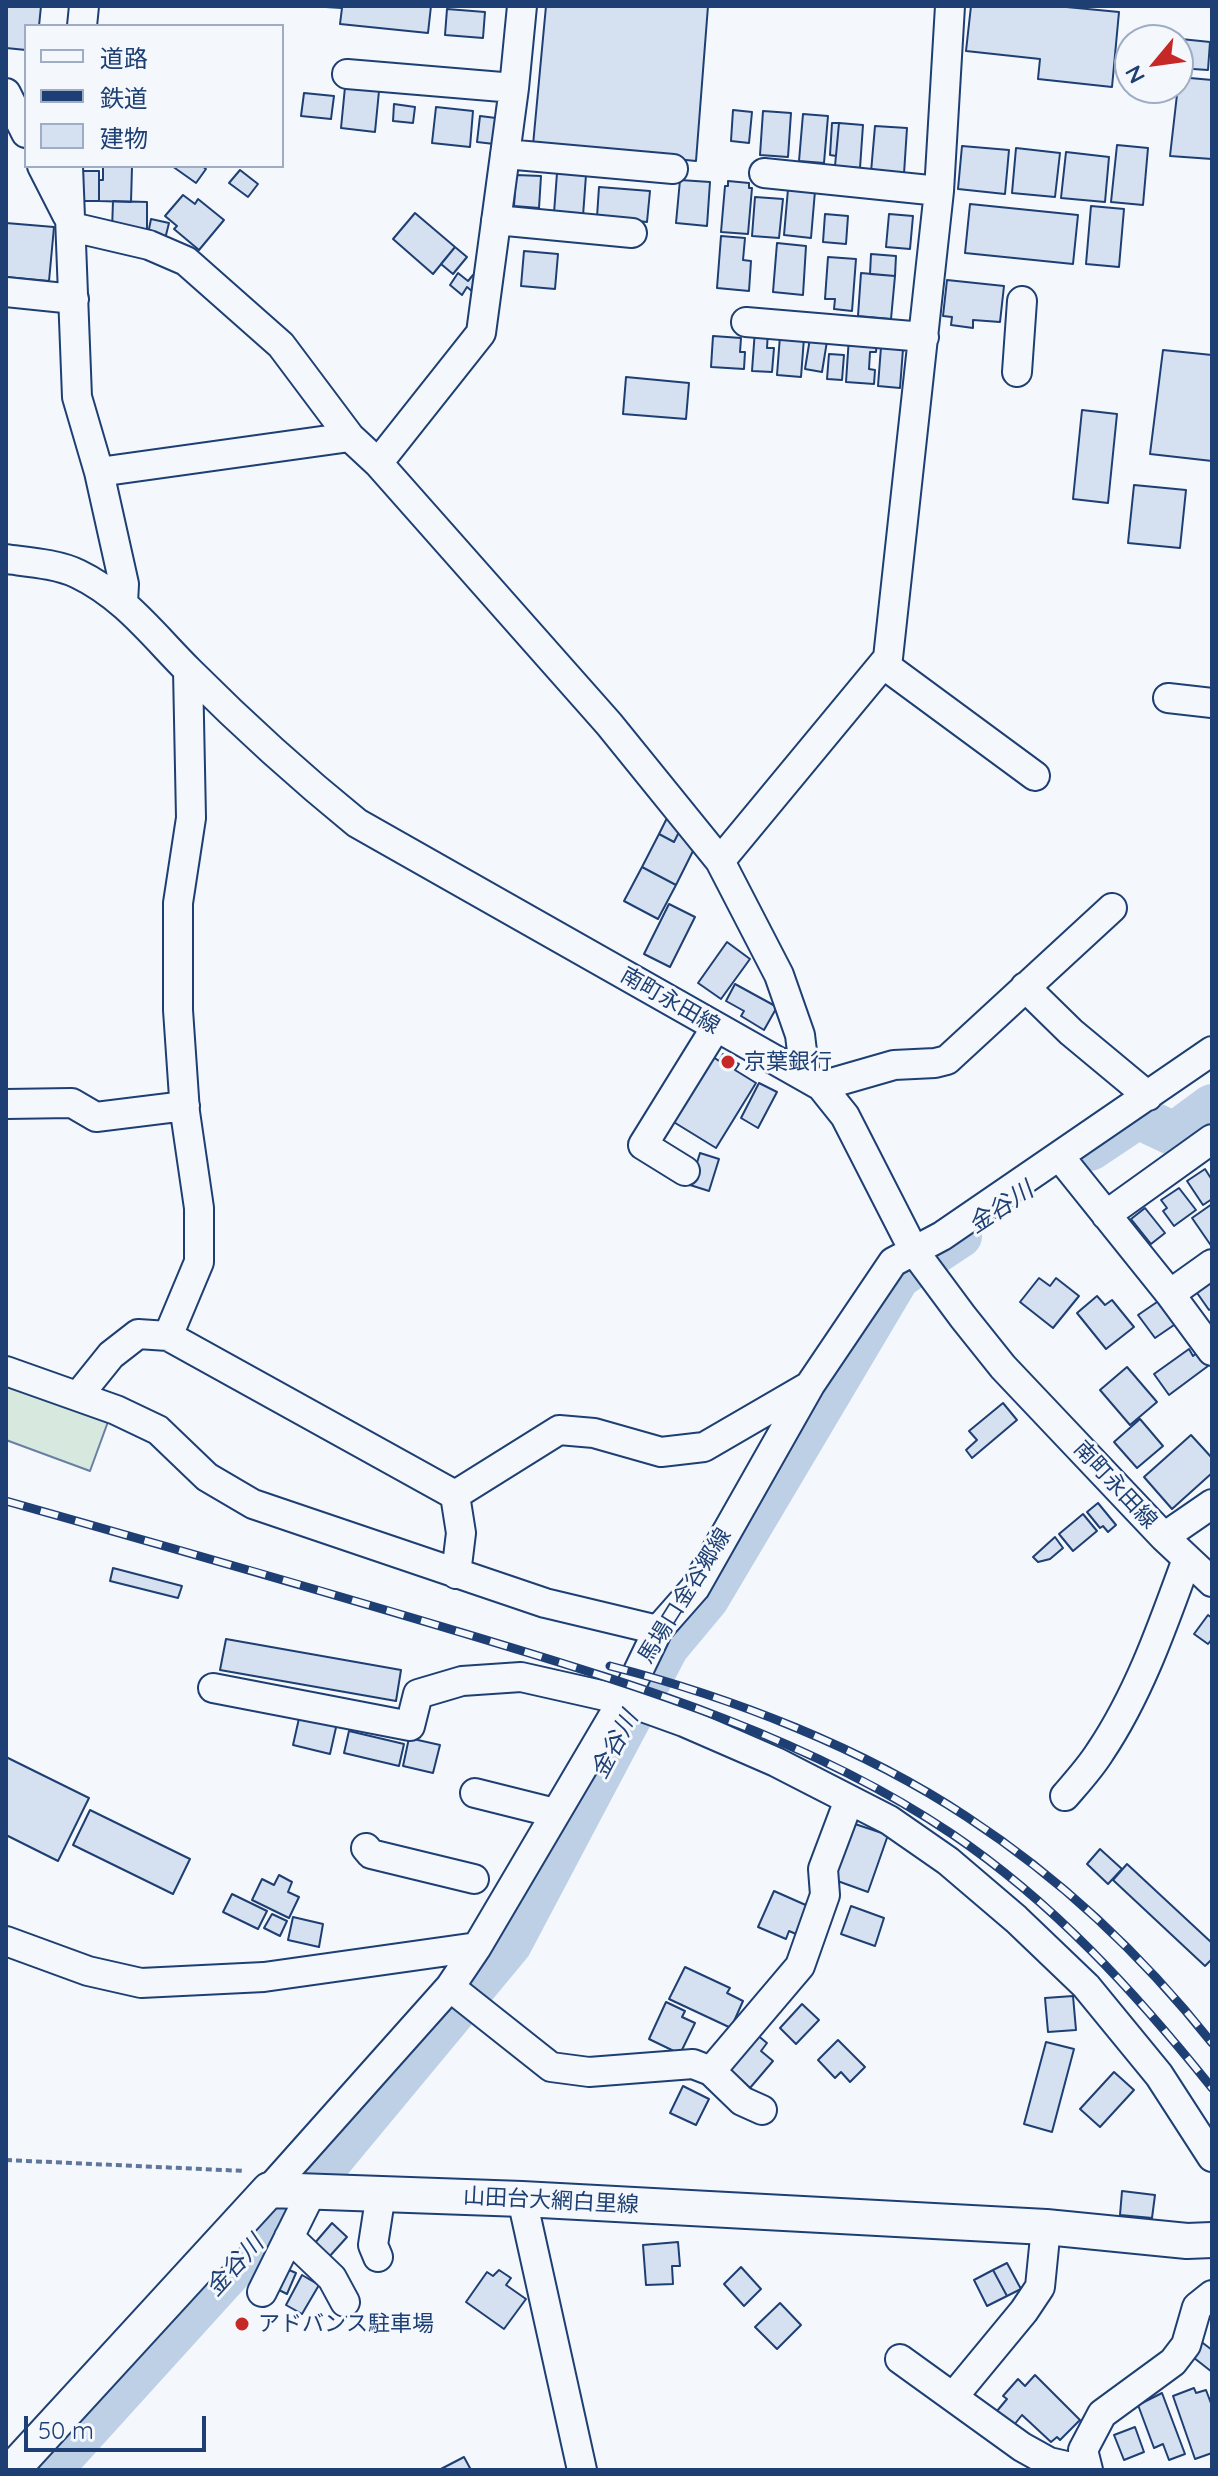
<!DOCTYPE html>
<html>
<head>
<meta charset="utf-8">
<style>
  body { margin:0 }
  #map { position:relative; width:1218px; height:2476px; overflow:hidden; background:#f4f7fb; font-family:Quicksand,"Noto Sans JP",sans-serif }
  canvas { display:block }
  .frame { position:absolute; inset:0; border:8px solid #1d3f73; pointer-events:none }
  .legend { position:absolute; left:24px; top:24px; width:260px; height:144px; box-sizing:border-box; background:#f4f7fb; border:2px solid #9eadc5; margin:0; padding:10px 14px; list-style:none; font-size:24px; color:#1d3f73 }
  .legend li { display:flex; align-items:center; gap:16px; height:40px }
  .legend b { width:40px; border:2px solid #9eadc5 }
  .north { position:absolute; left:1114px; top:24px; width:80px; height:80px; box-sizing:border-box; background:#f4f7fb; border:2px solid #9eadc5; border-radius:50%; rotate:241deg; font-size:22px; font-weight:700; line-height:32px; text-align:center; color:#1d3f73 }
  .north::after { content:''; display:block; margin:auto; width:28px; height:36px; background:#c62828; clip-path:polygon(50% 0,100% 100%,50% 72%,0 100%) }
  .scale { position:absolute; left:24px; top:2416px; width:182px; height:36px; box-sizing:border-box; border:4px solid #1d3f73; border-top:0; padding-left:10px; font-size:24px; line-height:28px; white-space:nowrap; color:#1d3f73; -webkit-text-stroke:6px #f4f7fb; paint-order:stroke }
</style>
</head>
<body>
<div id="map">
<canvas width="1218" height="2476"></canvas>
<div class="frame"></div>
<ul class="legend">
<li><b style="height:10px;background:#f4f7fb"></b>道路</li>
<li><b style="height:10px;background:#1d3f73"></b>鉄道</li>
<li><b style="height:22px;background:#d5e0f0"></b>建物</li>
</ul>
<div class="north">N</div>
<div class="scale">50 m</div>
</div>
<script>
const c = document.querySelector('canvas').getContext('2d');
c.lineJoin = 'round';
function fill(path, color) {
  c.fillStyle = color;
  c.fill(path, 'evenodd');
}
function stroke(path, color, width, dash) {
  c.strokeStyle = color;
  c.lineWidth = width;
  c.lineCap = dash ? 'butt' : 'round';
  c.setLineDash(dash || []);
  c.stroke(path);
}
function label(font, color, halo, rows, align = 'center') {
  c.font = font + ' Quicksand,"Noto Sans JP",sans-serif';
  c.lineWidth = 6;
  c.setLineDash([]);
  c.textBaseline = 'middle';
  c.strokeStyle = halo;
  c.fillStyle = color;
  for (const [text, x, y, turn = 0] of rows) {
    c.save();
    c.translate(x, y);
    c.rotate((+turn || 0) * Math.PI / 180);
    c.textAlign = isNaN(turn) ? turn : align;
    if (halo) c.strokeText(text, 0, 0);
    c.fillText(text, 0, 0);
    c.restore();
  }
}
const green = new Path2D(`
  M 6,1382 L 109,1419 L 90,1471 L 6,1440 Z`);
const river = new Path2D(`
  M 1090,1149 L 1138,1117 L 1174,1134 L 1212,1106
  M 50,2470 L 325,2167 L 510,1944 L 667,1647 L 707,1599 L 898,1277 L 960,1236`);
const building = new Path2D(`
  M 7,6 L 41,6 L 39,26 L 26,26 L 26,50 L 6,48 Z
  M 431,6 L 428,33 L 340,24 L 342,8 L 326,7 Z
  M 546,6 L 708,6 L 696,161 L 533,145 Z
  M 971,6 L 1056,6 L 1119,12 L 1112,87 L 1038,79 L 1040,59 L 966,51 Z
  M 447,9 L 485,12 L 483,38 L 445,35 Z
  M 1181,39 L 1210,42 L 1208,70 L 1178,68 Z
  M 1179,77 L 1212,80 L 1212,159 L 1170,156 Z
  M 345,87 L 379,91 L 375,132 L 341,128 Z
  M 304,93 L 334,96 L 331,119 L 301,116 Z
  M 394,104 L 415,107 L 413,123 L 393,121 Z
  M 436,107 L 473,111 L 470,147 L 432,143 Z
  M 733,110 L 752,112 L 749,143 L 731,141 Z
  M 763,111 L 791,113 L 788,157 L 760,155 Z
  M 803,114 L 828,116 L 824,163 L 799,161 Z
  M 480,116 L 496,118 L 494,144 L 477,142 Z
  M 832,123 L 839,123 L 836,156 L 830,155 Z
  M 839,123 L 863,125 L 860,168 L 835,166 Z
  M 875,126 L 907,128 L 904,174 L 871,172 Z
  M 1117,145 L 1148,148 L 1143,205 L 1111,202 Z
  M 962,146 L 1009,150 L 1005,194 L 958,189 Z
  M 1016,148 L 1060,153 L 1055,197 L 1012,193 Z
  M 1066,152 L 1109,157 L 1105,202 L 1061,198 Z
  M 172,166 L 202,166 L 206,169 L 196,183 Z
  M 103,167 L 132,167 L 131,202 L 99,201 L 99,180 L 103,180 Z
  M 240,170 L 258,184 L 248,197 L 229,183 Z
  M 80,171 L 99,171 L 99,201 L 80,201 Z
  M 557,173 L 586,175 L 583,216 L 554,213 Z
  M 516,175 L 541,176 L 539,208 L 514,206 Z
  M 680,180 L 710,182 L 707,226 L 676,223 Z
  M 728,181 L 749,183 L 749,188 L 752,188 L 748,234 L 721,232 L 725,186 L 728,186 Z
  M 599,187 L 650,191 L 647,222 L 597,217 Z
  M 788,189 L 815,191 L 811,238 L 784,235 Z
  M 183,195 L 195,204 L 198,199 L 224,220 L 199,250 L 174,229 L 177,226 L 165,216 Z
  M 755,197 L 783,199 L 779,238 L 752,236 Z
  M 113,201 L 147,202 L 147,231 L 112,230 Z
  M 970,204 L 1078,215 L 1073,264 L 965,253 Z
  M 1091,206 L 1124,209 L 1119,267 L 1086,264 Z
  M 415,213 L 455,247 L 433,274 L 393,239 Z
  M 825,214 L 848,216 L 846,244 L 823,242 Z
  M 889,214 L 913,216 L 910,249 L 886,247 Z
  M 151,219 L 169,223 L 164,243 L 147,239 Z
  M 6,223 L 54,227 L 49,281 L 6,277 Z
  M 721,236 L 745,238 L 743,260 L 751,261 L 749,291 L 717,288 Z
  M 777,243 L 806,246 L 803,295 L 773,292 Z
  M 455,247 L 467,257 L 453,274 L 441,264 Z
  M 524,251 L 558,254 L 555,289 L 521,286 Z
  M 871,254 L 896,256 L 895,276 L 870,274 Z
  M 828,257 L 856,259 L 852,311 L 834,309 L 835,299 L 825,299 Z
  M 458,273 L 468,281 L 473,275 L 481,281 L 473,292 L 467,287 L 462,295 L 450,285 Z
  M 861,273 L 895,276 L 891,319 L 858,316 Z
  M 947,280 L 1004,286 L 1000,322 L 973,320 L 973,328 L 951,325 L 952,317 L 943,316 Z
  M 755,330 L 768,331 L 767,348 L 774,348 L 772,372 L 752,371 Z
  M 811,332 L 828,335 L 822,372 L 805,369 Z
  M 713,336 L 741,338 L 740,352 L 745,352 L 744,369 L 711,367 Z
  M 780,336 L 804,338 L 801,377 L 777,375 Z
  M 849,337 L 877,340 L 876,352 L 870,352 L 869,369 L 875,370 L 874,384 L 846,382 Z
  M 881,347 L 903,349 L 900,388 L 878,386 Z
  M 1163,350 L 1212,355 L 1212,461 L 1150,454 Z
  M 829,354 L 844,355 L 842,380 L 827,379 Z
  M 626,377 L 689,383 L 686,419 L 623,414 Z
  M 1082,410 L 1117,414 L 1108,503 L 1073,499 Z
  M 1134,485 L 1186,490 L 1180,548 L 1128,543 Z
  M 668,816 L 683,824 L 674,842 L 659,834 Z
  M 683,824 L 695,847 L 676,885 L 642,867 L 659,834 L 674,842 Z
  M 642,867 L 676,885 L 658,919 L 624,901 Z
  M 669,904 L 695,917 L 670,967 L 644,954 Z
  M 727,942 L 750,959 L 721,999 L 698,983 Z
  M 735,984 L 777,1007 L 764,1030 L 741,1016 L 744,1011 L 726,1001 Z
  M 723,1054 L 739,1064 L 735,1070 L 756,1083 L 716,1148 L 672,1121 L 712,1056 L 719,1061 Z
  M 759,1083 L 777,1092 L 758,1128 L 741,1118 Z
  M 700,1153 L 719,1159 L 709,1191 L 690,1185 Z
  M 1205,1169 L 1212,1180 L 1212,1199 L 1203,1205 L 1187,1181 Z
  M 1179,1188 L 1196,1210 L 1174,1226 L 1163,1211 L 1167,1208 L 1161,1200 Z
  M 1212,1204 L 1212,1247 L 1192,1218 Z
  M 1145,1208 L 1165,1233 L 1151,1244 L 1131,1219 Z
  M 1039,1278 L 1050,1286 L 1056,1278 L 1079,1296 L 1053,1328 L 1020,1302 Z
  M 1212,1278 L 1212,1308 L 1209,1310 L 1195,1290 Z
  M 1097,1296 L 1105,1305 L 1112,1300 L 1134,1327 L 1106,1349 L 1077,1313 Z
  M 1160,1300 L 1177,1323 L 1155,1338 L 1138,1315 Z
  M 1189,1349 L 1193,1356 L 1198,1352 L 1208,1366 L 1169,1395 L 1154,1374 Z
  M 1127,1367 L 1157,1402 L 1130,1425 L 1100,1390 Z
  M 1003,1403 L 1017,1420 L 972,1458 L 966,1450 L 977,1440 L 969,1431 Z
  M 1140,1419 L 1163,1446 L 1137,1468 L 1114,1442 Z
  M 1191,1435 L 1212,1458 L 1212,1473 L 1172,1509 L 1144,1477 Z
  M 1098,1503 L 1116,1525 L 1108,1532 L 1103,1526 L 1100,1528 L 1087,1512 Z
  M 1083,1514 L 1097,1531 L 1073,1551 L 1059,1534 Z
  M 1055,1537 L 1063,1548 L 1050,1559 L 1038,1562 L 1033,1557 Z
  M 113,1568 L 182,1586 L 178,1598 L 110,1581 Z
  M 1208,1615 L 1212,1618 L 1212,1639 L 1208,1644 L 1194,1634 Z
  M 226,1639 L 401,1670 L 396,1701 L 220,1670 Z
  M 300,1714 L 337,1723 L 330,1754 L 293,1745 Z
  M 349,1731 L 404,1744 L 399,1766 L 344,1753 Z
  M 409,1738 L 440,1745 L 433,1773 L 403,1766 Z
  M 6,1757 L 89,1798 L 58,1861 L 6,1835 Z
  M 90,1810 L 190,1859 L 173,1894 L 73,1845 Z
  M 852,1823 L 888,1835 L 868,1892 L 832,1879 Z
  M 1100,1849 L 1122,1869 L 1108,1884 L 1087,1864 Z
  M 1127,1864 L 1212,1943 L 1212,1959 L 1205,1966 L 1113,1880 Z
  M 279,1875 L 292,1882 L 288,1892 L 299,1897 L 289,1918 L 252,1900 L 262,1879 L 274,1885 Z
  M 774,1891 L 808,1906 L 796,1934 L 789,1931 L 786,1939 L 758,1927 Z
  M 232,1894 L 267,1911 L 258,1929 L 223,1912 Z
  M 851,1906 L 884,1918 L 875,1946 L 841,1934 Z
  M 272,1914 L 287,1921 L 280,1936 L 264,1928 Z
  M 293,1917 L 323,1924 L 319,1947 L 288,1940 Z
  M 685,1967 L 730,1988 L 727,1993 L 743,2001 L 731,2028 L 669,1999 Z
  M 1073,1996 L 1076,2030 L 1048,2032 L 1045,1998 Z
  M 666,2002 L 685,2011 L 682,2017 L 695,2023 L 680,2054 L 649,2039 Z
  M 802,2004 L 819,2020 L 796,2044 L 780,2028 Z
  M 756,2034 L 767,2043 L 761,2051 L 773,2061 L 750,2088 L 727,2067 Z
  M 838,2040 L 865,2067 L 850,2082 L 841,2072 L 835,2078 L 818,2060 Z
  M 1046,2042 L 1074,2049 L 1052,2132 L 1024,2124 Z
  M 1114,2072 L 1134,2090 L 1100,2127 L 1080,2109 Z
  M 683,2086 L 709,2099 L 696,2125 L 670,2113 Z
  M 1122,2191 L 1155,2195 L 1152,2218 L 1120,2215 Z
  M 332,2223 L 347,2237 L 329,2257 L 314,2244 Z
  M 678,2242 L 680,2266 L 672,2266 L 673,2284 L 646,2285 L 643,2245 Z
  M 1007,2263 L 1021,2289 L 1007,2296 L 993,2270 Z
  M 280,2266 L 296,2273 L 287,2294 L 271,2286 Z
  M 741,2267 L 761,2289 L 744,2306 L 724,2284 Z
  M 499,2270 L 511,2278 L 506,2285 L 526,2299 L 504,2329 L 466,2302 L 487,2272 L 493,2276 Z
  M 993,2270 L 1007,2296 L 987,2306 L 974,2280 Z
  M 302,2275 L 319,2285 L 302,2314 L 286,2305 Z
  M 780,2303 L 801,2325 L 777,2349 L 755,2327 Z
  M 1199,2340 L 1212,2350 L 1212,2372 L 1189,2354 Z
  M 1035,2375 L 1080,2420 L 1060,2440 L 1057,2437 L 1051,2442 L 1022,2415 L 1014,2425 L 997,2411 L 1007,2399 L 1003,2396 L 1018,2379 L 1025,2386 Z
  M 1194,2388 L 1196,2393 L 1206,2390 L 1212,2406 L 1212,2453 L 1195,2459 L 1173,2396 Z
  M 1162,2393 L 1185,2454 L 1169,2460 L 1163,2444 L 1154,2448 L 1138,2405 Z
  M 1135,2427 L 1144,2452 L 1124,2460 L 1114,2435 Z
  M 464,2457 L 471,2470 L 439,2470 Z`);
const path = new Path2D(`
  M 6,2160 L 245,2171`);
const minor = new Path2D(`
  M 82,26 L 84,6
  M 347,74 L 514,88
  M 6,93 L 26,133
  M 505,154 L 673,169
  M 42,166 L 67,215
  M 68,166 L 77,397 L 99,472 L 124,584 L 123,603
  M 764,173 L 939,191
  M 496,220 L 632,233
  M 72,227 L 149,245 L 186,261 L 281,345 L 350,437 L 378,463 L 609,724 L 720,861 L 779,975 L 800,1035 L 805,1076
  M 6,292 L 74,299
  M 746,322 L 924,337
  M 1017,372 L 1022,301
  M 378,463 L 481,333 L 514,88 L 522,6
  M 99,472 L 350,437
  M 6,559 C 28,562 58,564 78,574 C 124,596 153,635 189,671 C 242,724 299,776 357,823 L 821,1086 L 845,1116 L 914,1251 L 963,1317 L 1003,1367 L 1164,1537 L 1212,1582
  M 883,664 L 1035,776
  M 1168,698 L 1212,703
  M 720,861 L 888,658 L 939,191 L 950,6
  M 1025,987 L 1071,1032 L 1148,1096
  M 821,1086 L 894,1065 L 935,1063 L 947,1060 L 1112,908
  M 6,1104 L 72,1103 L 96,1117 L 185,1106
  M 1060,1157 L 1170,1294 L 1212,1351
  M 685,1171 L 643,1145 L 716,1027
  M 1106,1215 L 1212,1139
  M 1170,1294 L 1212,1264
  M 168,1336 L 199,1262 L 199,1208 L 185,1112 L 178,1010 L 178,903 L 191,818 L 188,670
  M 6,1371 L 116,1410 L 158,1430 L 207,1477 L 253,1504 L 545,1603 L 658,1630
  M 78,1396 L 111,1355 L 138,1334 L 168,1336 L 455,1495 L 461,1533 L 456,1574
  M 455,1495 L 559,1430 L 594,1433 L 661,1452 L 704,1447 L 809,1386
  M 1164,1537 L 1212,1504
  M 213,1688 L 410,1726 L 418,1694 L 462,1681 L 521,1677 L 623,1700 L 684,1722 L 776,1762 L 889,1820 L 948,1861 L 1016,1919 L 1086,1986 L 1159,2075 L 1212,2157
  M 475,1793 L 555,1813
  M 1065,1796 C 1077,1782 1090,1768 1100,1752 C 1139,1694 1163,1625 1187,1559
  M 366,1848 L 371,1854 L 474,1879
  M 6,1941 L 88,1971 L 141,1983 L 264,1977 L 477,1947
  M 450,1987 L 551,2067 L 589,2072 L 693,2064 L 711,2071 L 800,1966 L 825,1895 L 823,1869 L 849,1800
  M 711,2071 L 742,2101 L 762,2110
  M 269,2190 L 450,1987 L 477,1947 L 632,1684 L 658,1630 L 695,1588 L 810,1385 L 893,1262 L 942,1236 L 1212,1051
  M 522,2199 L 582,2470
  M 289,2237 L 332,2278 L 345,2302
  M 378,2257 L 373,2245 L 381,2193
  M 262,2292 L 312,2191
  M 900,2359 L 1022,2447 L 1049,2462 L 1084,2470
  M 953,2397 L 1024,2311 L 1040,2287 L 1046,2227
  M 1088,2470 L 1083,2450 L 1102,2414 L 1173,2362 L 1186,2345 L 1197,2307 L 1212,2295`);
const major = new Path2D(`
  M 12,2470 L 269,2190 L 522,2199 L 1046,2227 L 1187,2241 L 1212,2240`);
const rail = new Path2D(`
  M 6,1501 C 165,1546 324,1591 483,1639 C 645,1688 809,1738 952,1834 C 1053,1902 1136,1993 1212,2088
  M 610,1666 C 731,1697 863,1748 967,1817 C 1060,1878 1143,1956 1212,2043`);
const markers = [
  [728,1062,8,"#c62828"],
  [242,2324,8,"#c62828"]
];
const streetNames = [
  ["南町永田線",670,1001,30],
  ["南町永田線",1115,1485,47],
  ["馬場口金谷郷線",685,1596,-58],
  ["山田台大網白里線",551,2201,3]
];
const poiNames = [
  ["京葉銀行",744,1062],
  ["アドバンス駐車場",258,2324]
];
const waterNames = [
  ["金谷川",1001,1208,-34],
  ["金谷川",615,1745,-62],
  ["金谷川",235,2266,-48]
];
fill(green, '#d7e8df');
stroke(green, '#687fa3', 2);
stroke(river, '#bed0e5', 44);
fill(building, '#d5e0f0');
stroke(building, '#1d3f73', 2);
stroke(minor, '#1d3f73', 32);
stroke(major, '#1d3f73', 38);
stroke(path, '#5e769c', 4, [6, 4]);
stroke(minor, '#f4f7fb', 28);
stroke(major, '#f4f7fb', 34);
stroke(rail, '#1d3f73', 9);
stroke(rail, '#f4f7fb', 6, [18]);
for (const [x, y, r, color] of markers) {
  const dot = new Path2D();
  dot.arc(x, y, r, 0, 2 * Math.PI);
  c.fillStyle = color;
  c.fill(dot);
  stroke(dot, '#f4f7fb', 3);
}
label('22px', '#1d3f73', '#f4f7fb', streetNames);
label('22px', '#1d3f73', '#f4f7fb', poiNames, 'left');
label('italic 24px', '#1d3f73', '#f4f7fb', waterNames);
</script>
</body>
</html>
